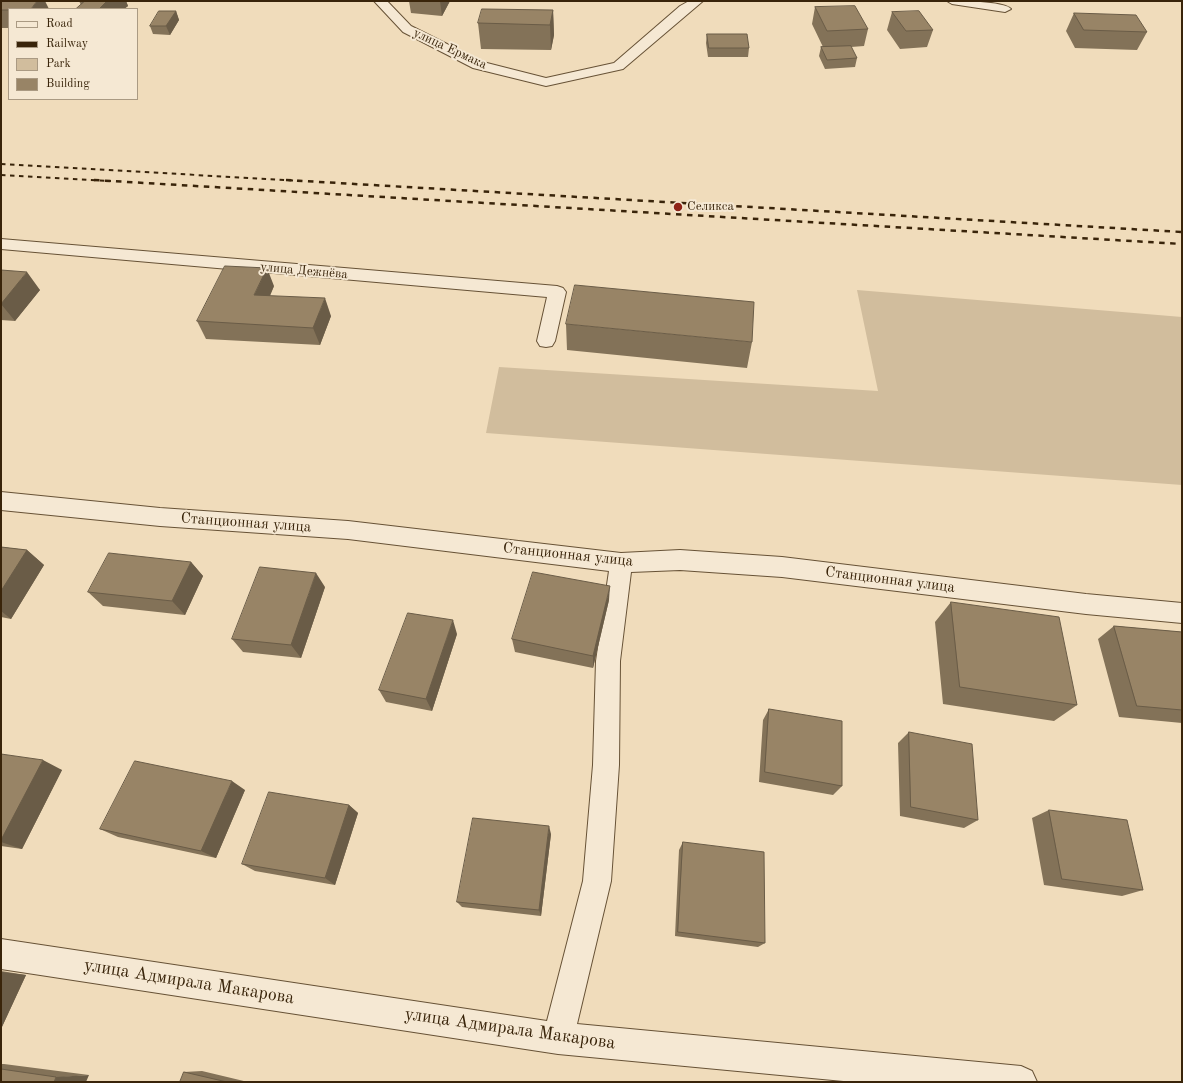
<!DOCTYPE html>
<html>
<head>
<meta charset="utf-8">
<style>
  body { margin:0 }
  #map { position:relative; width:1183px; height:1083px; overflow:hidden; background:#f0dcbb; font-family:"Old Standard TT",serif }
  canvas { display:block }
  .frame { position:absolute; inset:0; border:2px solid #39240a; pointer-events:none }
  .legend { position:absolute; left:8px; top:8px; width:130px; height:92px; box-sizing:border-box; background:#f5e8d3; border:1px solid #aa9a83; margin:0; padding:5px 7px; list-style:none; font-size:12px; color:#39240a }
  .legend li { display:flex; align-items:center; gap:8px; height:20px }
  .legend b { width:20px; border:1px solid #aa9a83 }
</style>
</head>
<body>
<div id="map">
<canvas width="1183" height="1083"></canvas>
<div class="frame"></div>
<ul class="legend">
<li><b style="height:5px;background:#f5e8d3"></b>Road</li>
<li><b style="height:5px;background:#39240a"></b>Railway</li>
<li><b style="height:11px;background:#d1bd9d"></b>Park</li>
<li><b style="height:11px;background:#988466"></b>Building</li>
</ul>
</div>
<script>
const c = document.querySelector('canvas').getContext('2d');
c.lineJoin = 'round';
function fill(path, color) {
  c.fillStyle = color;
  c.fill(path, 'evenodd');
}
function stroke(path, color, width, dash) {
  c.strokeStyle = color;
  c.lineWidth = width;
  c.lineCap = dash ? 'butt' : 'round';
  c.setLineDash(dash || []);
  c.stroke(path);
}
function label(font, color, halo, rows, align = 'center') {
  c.font = font + ' "Old Standard TT",serif';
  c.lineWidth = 4;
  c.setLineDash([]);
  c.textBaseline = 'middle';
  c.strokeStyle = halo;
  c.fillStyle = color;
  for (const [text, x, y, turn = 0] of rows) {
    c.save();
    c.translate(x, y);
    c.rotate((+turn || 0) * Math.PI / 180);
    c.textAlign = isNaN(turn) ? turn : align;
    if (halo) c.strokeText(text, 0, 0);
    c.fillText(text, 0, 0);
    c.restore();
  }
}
const green = new Path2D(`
  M 857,290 L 1182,317 L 1182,485 L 486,433 L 499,367 L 878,391 Z`);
const lane = new Path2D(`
  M 947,1 C 958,1 1004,1 1011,9 L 1005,12 L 952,4 Z`);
const street = new Path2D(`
  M 374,1 L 387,1 L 411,26 L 483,62 L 546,78 L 614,63 L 680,6 L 689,1 L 703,1 L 623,69 L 546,86 L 473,68 L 403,32 Z
  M 1,239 L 557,286 L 563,288 L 566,292 L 555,341 L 552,346 L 546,347 L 540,346 L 537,341 L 547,297 L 1,249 Z
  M 1,492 L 160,508 L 348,521 L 621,553 L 680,550 L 782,557 L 1086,594 L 1182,603 L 1182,623 L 1086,614 L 782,577 L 680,570 L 631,572 L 620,661 L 619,765 L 611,881 L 577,1024 L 1021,1066 L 1032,1071 L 1037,1082 L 854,1082 L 558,1054 L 1,969 L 1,939 L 547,1021 L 583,881 L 593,765 L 596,661 L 609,571 L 348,539 L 160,526 L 1,510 Z`);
const railFar1 = new Path2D(`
  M 1,164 L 303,181
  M 1,175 L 111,181`);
const rail = new Path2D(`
  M 94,180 L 1182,244
  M 286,180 L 1182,232`);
const wall = new Path2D(`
  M 1,1 L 9,9 L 9,28 L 1,28 Z
  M 79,1 L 126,1 L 128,6 L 124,9 L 76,9 L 81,5 Z
  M 409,1 L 450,1 L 442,16 L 411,13 Z
  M 815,7 L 868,29 L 864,46 L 851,47 L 857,58 L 855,67 L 825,69 L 819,56 L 821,47 L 823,47 L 812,24 Z
  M 553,10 L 554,35 L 551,50 L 481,49 L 478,23 Z
  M 176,11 L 179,20 L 170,35 L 153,34 L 150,26 Z
  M 892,12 L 933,30 L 927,47 L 900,49 L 887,30 Z
  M 1074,13 L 1147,32 L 1137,50 L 1075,48 L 1066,31 Z
  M 707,34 L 749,48 L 748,57 L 708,57 L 706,43 Z
  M 1,270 L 40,290 L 15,321 L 1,320 Z
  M 274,286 L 270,296 L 331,316 L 320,345 L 206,339 L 197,321 Z
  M 566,324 L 752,342 L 747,368 L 567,350 Z
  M 1,547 L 27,550 L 44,565 L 11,619 L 1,617 Z
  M 191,562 L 203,576 L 185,615 L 103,606 L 88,592 Z
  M 325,587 L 301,658 L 243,652 L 232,639 Z
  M 609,600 L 593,668 L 515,652 L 512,639 Z
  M 951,602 L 1077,705 L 1054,721 L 943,704 L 935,622 Z
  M 1114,626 L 1182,632 L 1182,723 L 1119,717 L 1098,639 Z
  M 457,634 L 432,711 L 386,702 L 379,690 Z
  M 769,709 L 842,786 L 833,795 L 759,782 L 763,720 Z
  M 909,732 L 978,820 L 964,828 L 900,816 L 898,743 Z
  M 1,754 L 62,770 L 22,849 L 1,846 Z
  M 245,790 L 216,858 L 118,837 L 100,829 Z
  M 349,805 L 358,813 L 335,885 L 255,871 L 242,864 Z
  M 1049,810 L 1143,890 L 1122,896 L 1044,885 L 1032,818 Z
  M 551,834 L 541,916 L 462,907 L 457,902 Z
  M 683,842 L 765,943 L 758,947 L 675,936 L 679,850 Z
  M 1,971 L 26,975 L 1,1029 Z
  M 1,1064 L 4,1064 L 89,1075 L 1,1082 Z
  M 202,1071 L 248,1082 L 180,1082 L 184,1072 Z`);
const shadedWall = new Path2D(`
  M 37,1 L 45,1 L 49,9 L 31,9 Z
  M 107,1 L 126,1 L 128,6 L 124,9 L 99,9 Z
  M 440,1 L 450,1 L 442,16 Z
  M 553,10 L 554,35 L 551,50 L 550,25 Z
  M 176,11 L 179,20 L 170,35 L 166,26 Z
  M 267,268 L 274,286 L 262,313 L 254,295 Z
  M 27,272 L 40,290 L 15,321 L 1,304 Z
  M 325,298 L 331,316 L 320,345 L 313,328 Z
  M 27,550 L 44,565 L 11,619 L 1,611 L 1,591 Z
  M 191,562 L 203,576 L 185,615 L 172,601 Z
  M 316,573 L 325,587 L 301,658 L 291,645 Z
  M 610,586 L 609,600 L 593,668 L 593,656 Z
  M 453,620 L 457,634 L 432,711 L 426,699 Z
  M 43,760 L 62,770 L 22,849 L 1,842 L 1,840 Z
  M 232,781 L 245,790 L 216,858 L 201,851 Z
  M 349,805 L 358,813 L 335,885 L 325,878 Z
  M 549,826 L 551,834 L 541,916 L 539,910 Z
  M 2,972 L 26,975 L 1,1029 L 1,975 Z
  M 89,1075 L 86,1082 L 54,1082 L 56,1077 Z`);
const building = new Path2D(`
  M 1,1 L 37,1 L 31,9 L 9,9 L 9,10 L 1,10 Z
  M 85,1 L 107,1 L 99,9 L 76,9 Z
  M 855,6 L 868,29 L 827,31 L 815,7 Z
  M 482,9 L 553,10 L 550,25 L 478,23 Z
  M 159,11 L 176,11 L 166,26 L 150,26 Z
  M 919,11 L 933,30 L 906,31 L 892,12 Z
  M 1074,13 L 1136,15 L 1147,32 L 1084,30 Z
  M 707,34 L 747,34 L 749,48 L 709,48 Z
  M 851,46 L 857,58 L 827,60 L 821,47 Z
  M 225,266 L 267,268 L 254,295 L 325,298 L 313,328 L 197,321 Z
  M 1,270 L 27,272 L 1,304 Z
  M 575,285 L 754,302 L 752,342 L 566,324 Z
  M 1,547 L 27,550 L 1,591 Z
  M 109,553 L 191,562 L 172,601 L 88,592 Z
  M 260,567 L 316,573 L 291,645 L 232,639 Z
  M 533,572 L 610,586 L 593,656 L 512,639 Z
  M 951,602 L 1059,617 L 1077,705 L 960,687 Z
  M 408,613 L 453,620 L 426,699 L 379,690 Z
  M 1114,626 L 1182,632 L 1182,710 L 1137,706 Z
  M 769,709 L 842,721 L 842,786 L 765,772 Z
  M 909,732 L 972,744 L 978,820 L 911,807 Z
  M 1,754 L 43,760 L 1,840 Z
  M 135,761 L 232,781 L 201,851 L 100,829 Z
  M 269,792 L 349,805 L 325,878 L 242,864 Z
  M 1049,810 L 1127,820 L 1143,890 L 1062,879 Z
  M 473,818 L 549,826 L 539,910 L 457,902 Z
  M 683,842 L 764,852 L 765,943 L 678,932 Z
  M 1,1069 L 56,1077 L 54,1082 L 1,1082 Z
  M 184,1072 L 227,1082 L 180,1082 Z`);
const markers = [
  [678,207,5,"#8f2418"]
];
const farStreetnames = [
  ["улица Ермака",450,49,25],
  ["улица Дежнёва",304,271,5]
];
const farPoinames = [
  ["Селикса",687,207]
];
const streetNames = [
  ["Станционная улица",246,523,4],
  ["Станционная улица",568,555,6],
  ["Станционная улица",890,580,7]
];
const nearStreetnames = [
  ["улица Адмирала Макарова",189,982,9],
  ["улица Адмирала Макарова",510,1029,8]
];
fill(green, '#d1bd9d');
stroke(lane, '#675236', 2);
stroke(street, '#675236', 2);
fill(lane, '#f5e8d3');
fill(street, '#f5e8d3');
stroke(railFar1, '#39240a', 2, [4.5, 4.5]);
stroke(rail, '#39240a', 2.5, [5.5, 5.5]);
fill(wall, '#837258');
fill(shadedWall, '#6a5c47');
fill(building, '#988466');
stroke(building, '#6a5c47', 1);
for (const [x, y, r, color] of markers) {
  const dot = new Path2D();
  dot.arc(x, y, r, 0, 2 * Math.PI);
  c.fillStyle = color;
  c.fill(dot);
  stroke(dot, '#f5e8d3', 1.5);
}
label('13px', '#39240a', '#f5e8d3', farStreetnames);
label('13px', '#39240a', '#f5e8d3', farPoinames, 'left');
label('15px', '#39240a', '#f5e8d3', streetNames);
label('18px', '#39240a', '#f5e8d3', nearStreetnames);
</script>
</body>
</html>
